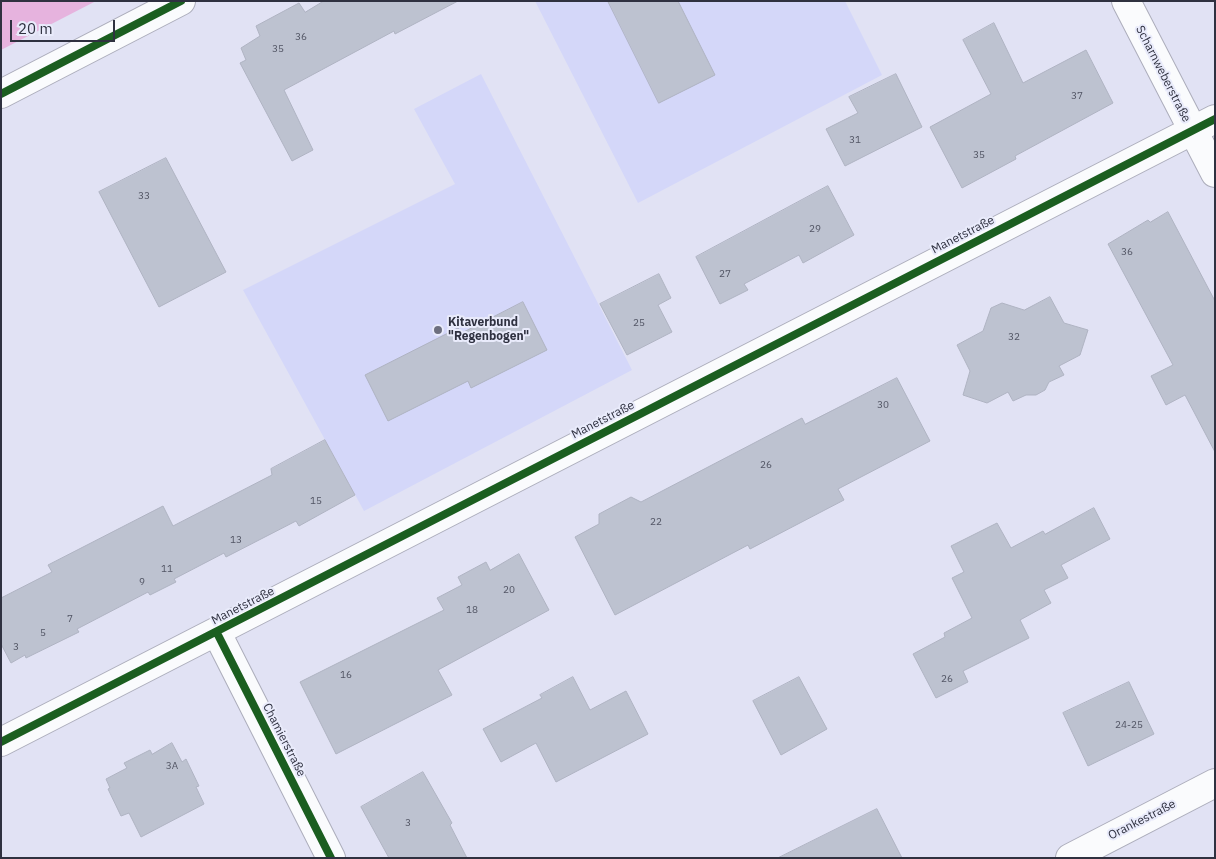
<!DOCTYPE html>
<html>
<head>
<meta charset="utf-8">
<style>
  body { margin:0 }
  #map { position:relative; width:1216px; height:859px; overflow:hidden; background:#e1e2f4; font-family:"IBM Plex Sans",sans-serif }
  canvas { display:block }
  .frame { position:absolute; inset:0; border:2px solid #2f3140; pointer-events:none }
  .scale { position:absolute; left:10px; top:20px; width:105px; height:22px; box-sizing:border-box; border:2px solid #2f3140; border-top:0; padding-left:6px; font-size:15px; line-height:18px; white-space:nowrap; color:#2f3140; -webkit-text-stroke:4px #e9ebfb; paint-order:stroke }
</style>
</head>
<body>
<div id="map">
<canvas width="1216" height="859"></canvas>
<div class="frame"></div>
<div class="scale">20 m</div>
</div>
<script>
const c = document.querySelector('canvas').getContext('2d');
c.lineJoin = 'round';
function fill(path, color) {
  c.fillStyle = color;
  c.fill(path, 'evenodd');
}
function stroke(path, color, width, dash) {
  c.strokeStyle = color;
  c.lineWidth = width;
  c.lineCap = dash ? 'butt' : 'round';
  c.setLineDash(dash || []);
  c.stroke(path);
}
function label(font, color, halo, rows, align = 'center') {
  c.font = font + ' "IBM Plex Sans",sans-serif';
  c.lineWidth = 4;
  c.setLineDash([]);
  c.textBaseline = 'middle';
  c.strokeStyle = halo;
  c.fillStyle = color;
  for (const [text, x, y, turn = 0] of rows) {
    c.save();
    c.translate(x, y);
    c.rotate((+turn || 0) * Math.PI / 180);
    c.textAlign = isNaN(turn) ? turn : align;
    if (halo) c.strokeText(text, 0, 0);
    c.fillText(text, 0, 0);
    c.restore();
  }
}
const built = new Path2D(`
  M 535,1 L 845,1 L 882,75 L 638,203 Z
  M 481,74 L 632,370 L 364,511 L 243,290 L 455,184 L 414,109 Z`);
const green = new Path2D(`
  M 1,1 L 96,1 L 1,50 Z`);
const building = new Path2D(`
  M 324,1 L 458,1 L 395,34 L 394,31 L 284,90 L 313,150 L 292,161 L 240,63 L 246,60 L 241,48 L 260,36 L 256,26 L 299,3 L 305,12 Z
  M 608,1 L 678,1 L 715,75 L 659,103 Z
  M 994,23 L 1023,83 L 1086,50 L 1113,103 L 1015,156 L 1016,159 L 962,188 L 930,127 L 991,94 L 963,40 Z
  M 896,74 L 922,127 L 845,166 L 826,129 L 858,113 L 849,97 Z
  M 166,158 L 226,272 L 159,307 L 99,192 Z
  M 828,186 L 854,235 L 803,263 L 799,255 L 744,284 L 748,290 L 720,304 L 696,257 Z
  M 1168,212 L 1215,301 L 1215,452 L 1185,395 L 1166,405 L 1151,376 L 1173,365 L 1108,244 L 1148,220 L 1150,222 Z
  M 659,274 L 671,298 L 658,305 L 672,332 L 627,355 L 600,304 Z
  M 1050,297 L 1064,323 L 1088,330 L 1080,355 L 1059,366 L 1064,375 L 1049,382 L 1045,390 L 1036,395 L 1026,395 L 1013,401 L 1008,392 L 987,403 L 963,395 L 970,371 L 957,345 L 983,331 L 991,308 L 1002,303 L 1024,310 Z
  M 523,302 L 547,350 L 471,388 L 468,381 L 388,421 L 365,375 L 458,328 L 461,333 Z
  M 897,378 L 930,441 L 838,489 L 844,500 L 750,549 L 748,545 L 615,615 L 575,537 L 599,524 L 599,514 L 631,497 L 641,502 L 802,418 L 805,424 Z
  M 325,440 L 355,495 L 299,526 L 296,521 L 226,557 L 224,553 L 174,579 L 176,582 L 150,595 L 148,592 L 77,629 L 79,632 L 26,658 L 25,655 L 11,663 L 1,644 L 1,598 L 52,572 L 48,565 L 163,506 L 173,526 L 272,475 L 271,469 Z
  M 1094,508 L 1110,539 L 1061,565 L 1068,578 L 1044,590 L 1051,603 L 1020,620 L 1029,638 L 963,671 L 968,682 L 936,698 L 913,654 L 945,637 L 944,633 L 972,618 L 952,578 L 964,572 L 951,546 L 997,523 L 1011,548 L 1043,531 L 1045,534 Z
  M 519,554 L 549,610 L 438,670 L 452,695 L 336,754 L 300,682 L 444,610 L 437,598 L 462,585 L 458,577 L 486,562 L 490,570 Z
  M 573,677 L 590,710 L 626,691 L 648,734 L 556,782 L 536,743 L 501,762 L 483,729 L 542,698 L 540,695 Z
  M 799,677 L 827,729 L 781,755 L 753,701 Z
  M 1129,682 L 1154,734 L 1088,766 L 1063,713 Z
  M 172,743 L 182,762 L 186,759 L 199,786 L 196,787 L 204,804 L 141,837 L 129,813 L 121,816 L 108,789 L 110,788 L 106,779 L 127,768 L 124,763 L 150,750 L 152,754 Z
  M 423,772 L 452,823 L 450,825 L 467,858 L 389,858 L 361,807 Z
  M 877,809 L 902,858 L 778,858 Z`);
const street = new Path2D(`
  M 1126,1 L 1215,173
  M 1,94 L 181,1
  M 217,633 L 331,858
  M 1,742 L 1215,119
  M 1070,858 L 1215,783`);
const cycleway = new Path2D(`
  M 1,94 L 181,1
  M 217,633 L 331,858
  M 1,742 L 1215,119`);
const markers = [
  [438,330,5,"#6d6f7f"]
];
const numberNames = [
  ["36",301,37],
  ["35",278,49],
  ["37",1077,96],
  ["31",855,140],
  ["35",979,155],
  ["33",144,196],
  ["29",815,229],
  ["36",1127,252],
  ["27",725,274],
  ["25",639,323],
  ["32",1014,337],
  ["30",883,405],
  ["26",766,465],
  ["15",316,501],
  ["22",656,522],
  ["13",236,540],
  ["11",167,569],
  ["9",142,582],
  ["20",509,590],
  ["18",472,610],
  ["7",70,619],
  ["5",43,633],
  ["3",16,647],
  ["16",346,675],
  ["26",947,679],
  ["24-25",1129,725],
  ["3A",172,766],
  ["3",408,823]
];
const streetNames = [
  ["Scharnweberstraße",1163,74,63],
  ["Manetstraße",963,235,-27],
  ["Manetstraße",603,420,-27],
  ["Manetstraße",243,606,-27],
  ["Chamierstraße",284,740,63],
  ["Orankestraße",1142,820,-27]
];
const poiNames = [
  ["Kitaverbund",448,323],
  ["\"Regenbogen\"",448,337]
];
fill(built, '#d4d7f9');
fill(green, '#e6b3de');
fill(building, '#bdc2d0');
stroke(building, '#afb3c2', 1);
stroke(street, '#acadbb', 30);
stroke(street, '#fafbfd', 28);
stroke(cycleway, '#1b5e20', 8);
for (const [x, y, r, color] of markers) {
  const dot = new Path2D();
  dot.arc(x, y, r, 0, 2 * Math.PI);
  c.fillStyle = color;
  c.fill(dot);
  stroke(dot, '#e9ebfb', 2);
}
label('10px', '#525564', null, numberNames);
label('12px', '#2f3140', '#e9ebfb', streetNames);
label('bold 12px', '#2f3140', '#e9ebfb', poiNames, 'left');
</script>
</body>
</html>
